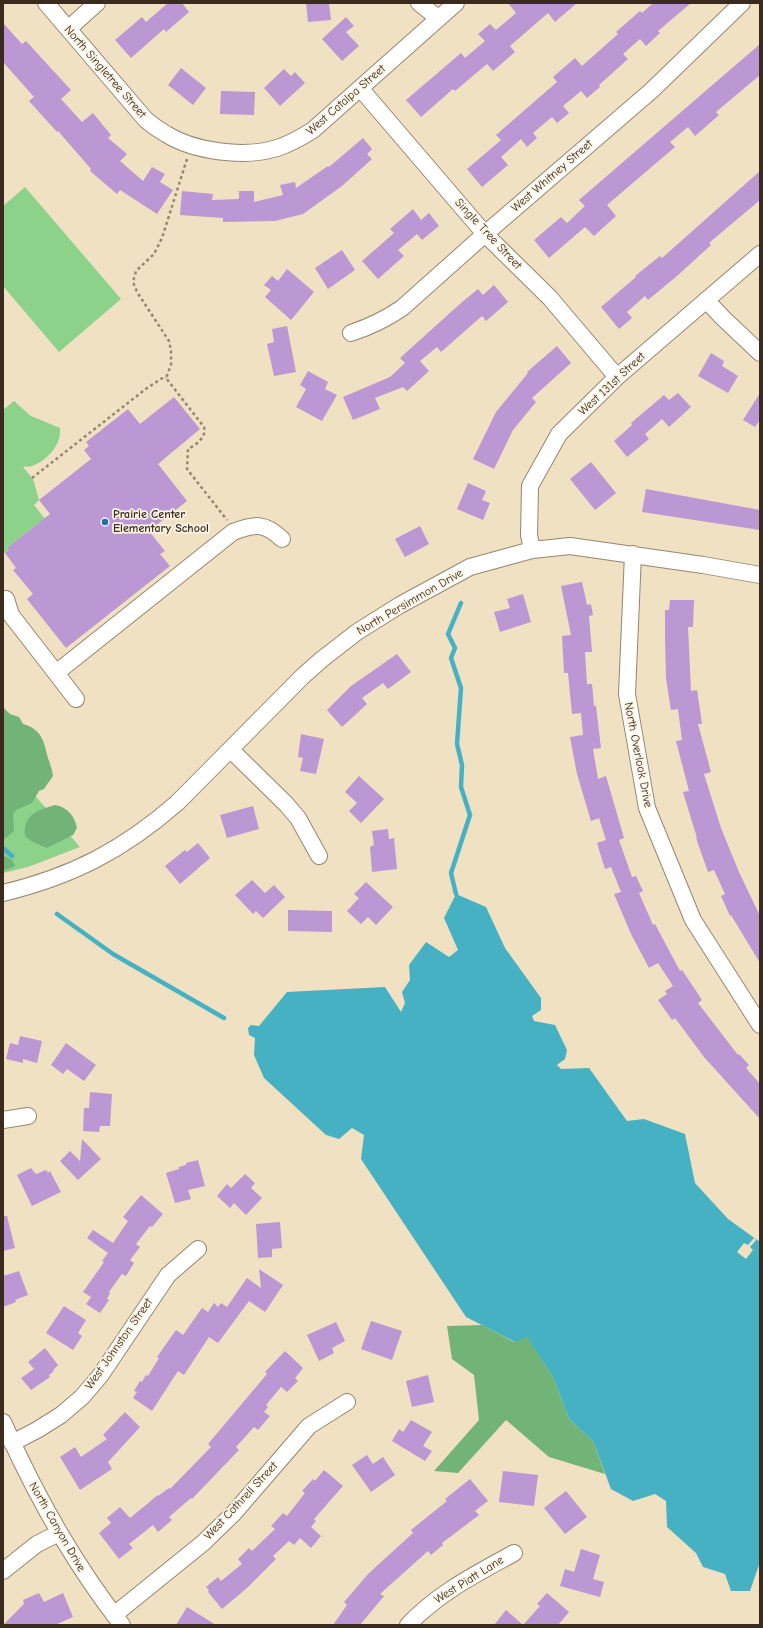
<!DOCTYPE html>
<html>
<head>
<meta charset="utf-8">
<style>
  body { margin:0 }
  #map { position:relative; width:763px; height:1628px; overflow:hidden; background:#f0e1c3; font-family:"Comic Neue",sans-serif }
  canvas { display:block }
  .frame { position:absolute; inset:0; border:4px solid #3b2a1e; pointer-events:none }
</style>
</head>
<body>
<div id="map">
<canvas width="763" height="1628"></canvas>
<div class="frame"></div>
</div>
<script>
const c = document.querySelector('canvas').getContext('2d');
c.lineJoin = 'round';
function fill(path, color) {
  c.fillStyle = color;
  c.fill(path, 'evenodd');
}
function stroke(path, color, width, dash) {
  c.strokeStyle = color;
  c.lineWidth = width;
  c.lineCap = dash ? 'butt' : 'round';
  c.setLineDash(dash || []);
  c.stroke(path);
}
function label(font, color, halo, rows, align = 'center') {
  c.font = font + ' "Comic Neue",sans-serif';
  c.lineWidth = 3.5;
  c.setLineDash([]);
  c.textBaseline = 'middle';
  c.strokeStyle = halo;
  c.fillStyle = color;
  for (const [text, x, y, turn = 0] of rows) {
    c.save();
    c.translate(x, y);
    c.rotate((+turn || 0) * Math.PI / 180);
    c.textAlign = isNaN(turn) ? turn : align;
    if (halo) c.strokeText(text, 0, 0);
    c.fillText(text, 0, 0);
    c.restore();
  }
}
const green = new Path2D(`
  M 25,187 L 121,299 L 59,352 L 3,286 L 3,206 Z
  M 14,401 L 31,416 L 60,428 C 62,444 47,461 32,466 C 29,467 26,466 23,467 L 33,479 L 39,500 L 34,505 L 46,520 L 40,522 L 7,548 L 9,550 L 3,554 L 3,410 Z
  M 3,759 L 80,847 L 28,867 L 3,873 Z`);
const forest = new Path2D(`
  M 3,707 L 10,714 L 19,717 L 23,724 C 42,729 44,742 48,758 C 50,764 52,769 53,776 L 44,789 L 39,791 L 32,803 L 16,810 L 13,814 L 14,831 L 3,840 Z
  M 55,805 C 67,807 75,816 77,828 L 73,835 L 47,848 L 31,841 L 25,836 C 23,815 37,810 55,805 Z
  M 3,855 L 12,860 L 15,866 L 3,871 Z
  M 482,1325 L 514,1342 L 527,1336 L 553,1377 L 569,1419 L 593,1441 L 605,1474 L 549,1457 L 506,1420 L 458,1473 L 434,1471 L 479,1420 L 474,1375 L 452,1359 L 447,1326 Z`);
const water = new Path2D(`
  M 456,894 L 486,907 L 505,948 L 541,998 L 541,1010 L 532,1016 L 534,1021 L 555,1025 L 567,1050 L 565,1059 L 557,1065 L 561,1069 L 589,1068 L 627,1121 L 644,1119 L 685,1134 L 695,1183 L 728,1219 L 760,1242 L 760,1562 L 750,1591 L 731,1591 L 725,1574 L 703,1567 L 696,1553 L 667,1527 L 666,1501 L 655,1494 L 633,1501 L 611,1489 L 593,1441 L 569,1419 L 553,1377 L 527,1337 L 515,1342 L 466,1317 L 361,1159 L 364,1135 L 352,1128 L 339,1139 L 326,1135 L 264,1078 L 254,1055 L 255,1038 L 249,1035 L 248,1028 L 251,1025 L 259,1026 L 287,992 L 385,987 L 401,1012 L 405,1003 L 402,992 L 410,980 L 409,965 L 426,942 L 449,957 L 458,950 L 444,918 Z`);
const pier = new Path2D(`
  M 754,1238 L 756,1240 L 750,1247 L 753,1250 L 746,1259 L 737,1252 L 744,1243 L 748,1245 Z`);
const stream = new Path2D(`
  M 3,848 L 12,856
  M 456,894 L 451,873 L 470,815 L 461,787 L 462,765 L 457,744 L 461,688 L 451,658 L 455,648 L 448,634 L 461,603
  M 57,914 L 113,954 L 224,1018`);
const building = new Path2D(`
  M 168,3 L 182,3 L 189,12 L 166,32 L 164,29 L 131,58 L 115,40 L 142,17 L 146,22 Z
  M 306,3 L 329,3 L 331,20 L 308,22 Z
  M 508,3 L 577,3 L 555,22 L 548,13 L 510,46 L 515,52 L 493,71 L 487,64 L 455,91 L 453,89 L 421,117 L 406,100 L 461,53 L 465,58 L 485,41 L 478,34 L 490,24 L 496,30 L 516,13 Z
  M 653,3 L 691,3 L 658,31 L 660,33 L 646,46 L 640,39 L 623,54 L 628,59 L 599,85 L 600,87 L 587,98 L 581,91 L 563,106 L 569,113 L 557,123 L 552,117 L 533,133 L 537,138 L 527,147 L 521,139 L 501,157 L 508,165 L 482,187 L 467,169 L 501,140 L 496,135 L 557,82 L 553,77 L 575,58 L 582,66 L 618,34 L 616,32 L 640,11 L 642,13 Z
  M 346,17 L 354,26 L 346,32 L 359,46 L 342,61 L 322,39 Z
  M 3,23 L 22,44 L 26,41 L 71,90 L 61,99 L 82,122 L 93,113 L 111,135 L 108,138 L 127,154 L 120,161 L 143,181 L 152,167 L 165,174 L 160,182 L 173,190 L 157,214 L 120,190 L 117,194 L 90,171 L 91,169 L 58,131 L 57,132 L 29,101 L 34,97 L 3,62 Z
  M 760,44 L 760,75 L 716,112 L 719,115 L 695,136 L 688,127 L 670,142 L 675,147 L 607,205 L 616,216 L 594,236 L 585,227 L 549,258 L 534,240 L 561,217 L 567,223 L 585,206 L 579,200 Z
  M 181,68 L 206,88 L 193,105 L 168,85 Z
  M 284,69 L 291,76 L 295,72 L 305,83 L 280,106 L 264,88 Z
  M 221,91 L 255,92 L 254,115 L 220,114 Z
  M 363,138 L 372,149 L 367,154 L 372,159 L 342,186 L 303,214 L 275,221 L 223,222 L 223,218 L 180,215 L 182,191 L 213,194 L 212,200 L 239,199 L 239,191 L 254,191 L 254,202 L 283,195 L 280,185 L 295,182 L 296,188 L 328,166 L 329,167 Z
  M 760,171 L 760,200 L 709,243 L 711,245 L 677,276 L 648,300 L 645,296 L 627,312 L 632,318 L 619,329 L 601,307 L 636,277 L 635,276 L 660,256 L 662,258 Z
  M 413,209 L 421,220 L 429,213 L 439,226 L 422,240 L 417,234 L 398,250 L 404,256 L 378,279 L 362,261 L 394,233 L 390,229 Z
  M 342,250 L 355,270 L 328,289 L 315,268 Z
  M 287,269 L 314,292 L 291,320 L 265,297 L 271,290 L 264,285 L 272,276 L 278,281 Z
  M 494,285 L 508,302 L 486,321 L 482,316 L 441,352 L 437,347 L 420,361 L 429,371 L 407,391 L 403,387 L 375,398 L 380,409 L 353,420 L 343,397 L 390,377 L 405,363 L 400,358 L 461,303 L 478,289 L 483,295 Z
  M 287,326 L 296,372 L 274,376 L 267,344 L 274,342 L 272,329 Z
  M 557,346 L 571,363 L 532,398 L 536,402 L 513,430 L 494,469 L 473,459 L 496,412 L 528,373 L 527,372 Z
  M 711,353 L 724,361 L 722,366 L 738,376 L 728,393 L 698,376 Z
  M 308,371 L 328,382 L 325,389 L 337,395 L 322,421 L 296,407 L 306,389 L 300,385 Z
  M 678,393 L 691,407 L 669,427 L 662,419 L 645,434 L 649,439 L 627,457 L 614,441 L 632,425 L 631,423 L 664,395 L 669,400 Z
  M 760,393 L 760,420 L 755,427 L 743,420 Z
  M 174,397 L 200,429 L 158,464 L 187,501 L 149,531 L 165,551 L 160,554 L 170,566 L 66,648 L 27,599 L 33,594 L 13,570 L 16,568 L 5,553 L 9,550 L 7,548 L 50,514 L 39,500 L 91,459 L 84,450 L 89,446 L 86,442 L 128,409 L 140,424 Z
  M 591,462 L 616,493 L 595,510 L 570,479 Z
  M 468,483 L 486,491 L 482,500 L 490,503 L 483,520 L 457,509 Z
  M 646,489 L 760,510 L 760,530 L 642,512 Z
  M 420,526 L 429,544 L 405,557 L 395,539 Z
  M 582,582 L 587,605 L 591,604 L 593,615 L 589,616 L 592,652 L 585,652 L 587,684 L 592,684 L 594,706 L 596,706 L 601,748 L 593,749 L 598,779 L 606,776 L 624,838 L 619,840 L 632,877 L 636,876 L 643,891 L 639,893 L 653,925 L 655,924 L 680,971 L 682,970 L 702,1000 L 698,1003 L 738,1055 L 739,1054 L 749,1065 L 746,1068 L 760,1084 L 760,1119 L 704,1057 L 675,1018 L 672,1020 L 658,1000 L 667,994 L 665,991 L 673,986 L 658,963 L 649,968 L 631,934 L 614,894 L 621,892 L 611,867 L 605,869 L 597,843 L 606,840 L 599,818 L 591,821 L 577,774 L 570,737 L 583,735 L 581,713 L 572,714 L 568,673 L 564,673 L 562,636 L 571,635 L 561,586 Z
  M 523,594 L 531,622 L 500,632 L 494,612 L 510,608 L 507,599 Z
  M 670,600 L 694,600 L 693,627 L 688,627 L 691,691 L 697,690 L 702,724 L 698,724 L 711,772 L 704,774 L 721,828 L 739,872 L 760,916 L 760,963 L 731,915 L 730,916 L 721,896 L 725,894 L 714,870 L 708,872 L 696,838 L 697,838 L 683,792 L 689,791 L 676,741 L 682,740 L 678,709 L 671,710 L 666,679 L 665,637 L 665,610 L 669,610 Z
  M 397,654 L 411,672 L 388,689 L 383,683 L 362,698 L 367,704 L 342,727 L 327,710 L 351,686 Z
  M 301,734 L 324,739 L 316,774 L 300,771 L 303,758 L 298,757 Z
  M 359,776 L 384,799 L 361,823 L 349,811 L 357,803 L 345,792 Z
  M 253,806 L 259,829 L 227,838 L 220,815 Z
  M 388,829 L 389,839 L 394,838 L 397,869 L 372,872 L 370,847 L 374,845 L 372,831 Z
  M 198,843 L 210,858 L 180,884 L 165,866 L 185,850 L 187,852 Z
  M 252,880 L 265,893 L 274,885 L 285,897 L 263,918 L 256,911 L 253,914 L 235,895 Z
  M 366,882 L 393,907 L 376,925 L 368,917 L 361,924 L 347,911 L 359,898 L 354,894 Z
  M 288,910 L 332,911 L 332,932 L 288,931 Z
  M 20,1036 L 42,1041 L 37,1063 L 23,1059 L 23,1063 L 6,1059 L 10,1043 L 18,1045 Z
  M 66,1043 L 96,1065 L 84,1081 L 67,1069 L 63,1074 L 51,1065 Z
  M 90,1092 L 112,1094 L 110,1126 L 100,1126 L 99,1132 L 83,1131 L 84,1108 L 89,1108 Z
  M 82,1139 L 101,1159 L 78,1180 L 60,1161 L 70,1151 L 80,1161 Z
  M 198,1160 L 205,1186 L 188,1190 L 191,1199 L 175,1203 L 166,1173 L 179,1169 L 179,1167 L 186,1165 L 186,1163 Z
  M 31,1168 L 36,1174 L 46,1170 L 48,1173 L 50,1171 L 61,1192 L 32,1206 L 17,1175 Z
  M 245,1174 L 255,1183 L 251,1188 L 262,1198 L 246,1215 L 234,1203 L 230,1208 L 217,1196 L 227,1184 L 231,1188 Z
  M 141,1195 L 163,1214 L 152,1227 L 150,1226 L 136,1244 L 140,1247 L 130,1260 L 134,1263 L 126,1276 L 122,1274 L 109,1292 L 110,1293 L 107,1299 L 109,1300 L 100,1313 L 86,1304 L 91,1297 L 83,1292 L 104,1262 L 102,1261 L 108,1253 L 87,1238 L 93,1230 L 113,1243 L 128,1221 L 123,1217 Z
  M 3,1216 L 7,1216 L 15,1248 L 3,1251 Z
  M 280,1222 L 282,1248 L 272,1249 L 272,1257 L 258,1258 L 256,1224 Z
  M 259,1269 L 283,1285 L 265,1312 L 249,1301 L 218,1343 L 209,1337 L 184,1375 L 178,1371 L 152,1411 L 133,1398 L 137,1392 L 134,1391 L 140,1381 L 142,1382 L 146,1375 L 148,1376 L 159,1358 L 157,1357 L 176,1330 L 183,1335 L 202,1308 L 208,1312 L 214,1303 L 218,1307 L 221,1303 L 227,1307 L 247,1278 L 261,1288 Z
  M 19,1271 L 28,1295 L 15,1300 L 16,1302 L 3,1307 L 3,1276 Z
  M 64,1306 L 86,1320 L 78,1333 L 82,1336 L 73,1350 L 46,1333 Z
  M 371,1321 L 402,1331 L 392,1360 L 361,1349 Z
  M 336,1322 L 345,1341 L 332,1348 L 334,1353 L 319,1361 L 307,1335 Z
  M 45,1348 L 58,1365 L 53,1370 L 54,1371 L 49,1375 L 50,1377 L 31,1390 L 21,1378 L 34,1369 L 28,1362 Z
  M 285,1351 L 303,1368 L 295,1378 L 298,1381 L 287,1392 L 281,1387 L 266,1405 L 268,1407 L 264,1412 L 270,1416 L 258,1430 L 254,1427 L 236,1447 L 239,1450 L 192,1499 L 191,1498 L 169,1517 L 172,1520 L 158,1532 L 153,1525 L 129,1544 L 133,1548 L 119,1559 L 99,1533 L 111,1523 L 107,1518 L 120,1507 L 130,1518 L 158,1495 L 158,1496 L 169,1488 L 170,1489 L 211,1447 L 208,1444 L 267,1374 L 265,1372 Z
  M 428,1375 L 434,1402 L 412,1407 L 406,1381 Z
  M 125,1412 L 140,1427 L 108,1462 L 112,1469 L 80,1490 L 60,1457 L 75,1447 L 81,1457 L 107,1439 L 103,1435 Z
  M 411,1420 L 432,1432 L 423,1446 L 432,1451 L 425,1461 L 392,1441 L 399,1429 L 403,1432 Z
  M 367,1455 L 373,1464 L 383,1457 L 395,1475 L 371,1492 L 352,1465 Z
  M 324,1470 L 343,1486 L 314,1519 L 316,1521 L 311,1527 L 321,1536 L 311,1548 L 300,1538 L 294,1545 L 289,1541 L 273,1556 L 276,1559 L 247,1588 L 222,1609 L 208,1592 L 209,1590 L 206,1587 L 218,1577 L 221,1581 L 242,1564 L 238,1559 L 249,1548 L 252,1551 L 275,1529 L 271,1526 L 283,1513 L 287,1516 L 305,1493 L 302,1491 L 313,1479 L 315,1481 Z
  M 503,1471 L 538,1475 L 534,1506 L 499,1502 Z
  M 470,1479 L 488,1501 L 475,1511 L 479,1515 L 442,1543 L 443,1545 L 431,1555 L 428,1551 L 380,1594 L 384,1596 L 360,1625 L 333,1625 L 347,1605 L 344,1602 L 369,1573 L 413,1533 L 411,1530 L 447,1501 L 445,1499 Z
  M 566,1491 L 587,1517 L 565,1534 L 544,1508 Z
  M 581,1549 L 600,1555 L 593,1579 L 604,1582 L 600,1597 L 560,1586 L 565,1569 L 574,1572 Z
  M 39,1593 L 44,1602 L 63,1593 L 73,1617 L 55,1625 L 3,1625 L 24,1604 L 23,1600 Z
  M 547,1593 L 569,1612 L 558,1625 L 494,1625 L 506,1610 L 523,1625 L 540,1606 L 537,1604 Z
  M 187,1607 L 216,1625 L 176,1625 Z`);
const path = new Path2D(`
  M 187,159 L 162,238 L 154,254 L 136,271 L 133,282 L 137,292 L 169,341 L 171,351 L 171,365 L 166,378 L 204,427 C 207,437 196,445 188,449 L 187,469 L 227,520
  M 32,478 L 147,388 L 164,377 L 166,378`);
const minor = new Path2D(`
  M 46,3 L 146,120 C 152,125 159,130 166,134 C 195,152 245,158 277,148 C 290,144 302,137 313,130 L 456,3
  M 419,3 L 438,18
  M 68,29 L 97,3
  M 360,88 L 485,234 L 550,298 L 617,377
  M 706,300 L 723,318 L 760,353
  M 351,333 C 369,327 386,319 402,308 L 485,234 L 651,91 L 742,3
  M 532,550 L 529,535 L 530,486 L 559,434 L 617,377 L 760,254
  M 633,554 L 627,694 L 647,808 L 693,920 L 760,1025
  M 6,599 L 11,615 L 56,673
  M 76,699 L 56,673 L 233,532 C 255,524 264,522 282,539
  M 231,750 L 286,804 L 298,818 L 319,856
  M 3,893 C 73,876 123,850 177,803 L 303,676 L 321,660 L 357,632 L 400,605 L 470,567 L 532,550 L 570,546 L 703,565 L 760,575
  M 3,1120 L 28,1116
  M 3,1422 C 35,1494 73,1563 122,1625
  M 12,1443 L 37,1430 L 61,1415 L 82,1397 L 100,1376 L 168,1275 L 198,1249
  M 3,1571 L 37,1544 L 59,1533
  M 114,1615 L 203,1543 L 233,1514 L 309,1426 L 347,1402
  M 408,1625 C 438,1593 476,1574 514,1553`);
const markers = [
  [105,522,4,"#1f6fb2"]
];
const streetNames = [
  ["North Singletree Street",105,72,49],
  ["West Catalpa Street",346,100,-41],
  ["West Whitney Street",552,176,-41],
  ["Single Tree Street",488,234,47],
  ["West 131st Street",612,384,-43],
  ["North Persimmon Drive",410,602,-30],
  ["North Overlook Drive",638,755,79],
  ["West Johnston Street",119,1344,-55],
  ["West Cothrell Street",241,1501,-47],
  ["North Canyon Drive",57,1527,60],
  ["West Piatt Lane",469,1580,-32]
];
const poiNames = [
  ["Prairie Center",113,515],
  ["Elementary School",113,529]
];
fill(green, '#8dd28b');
fill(forest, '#72b477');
fill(water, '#46b1c3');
fill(pier, '#f0e1c3');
stroke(stream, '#46b1c3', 4.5);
fill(building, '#bb97d4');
stroke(minor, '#968670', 18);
stroke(path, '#968670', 2.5, [3, 3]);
stroke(minor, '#fff', 16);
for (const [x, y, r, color] of markers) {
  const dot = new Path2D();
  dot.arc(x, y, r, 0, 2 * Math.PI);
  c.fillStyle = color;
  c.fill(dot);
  stroke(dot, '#fcf5e5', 1.5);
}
label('12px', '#3b2a1e', '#fcf5e5', streetNames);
label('bold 12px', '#3b2a1e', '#fcf5e5', poiNames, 'left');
</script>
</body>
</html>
